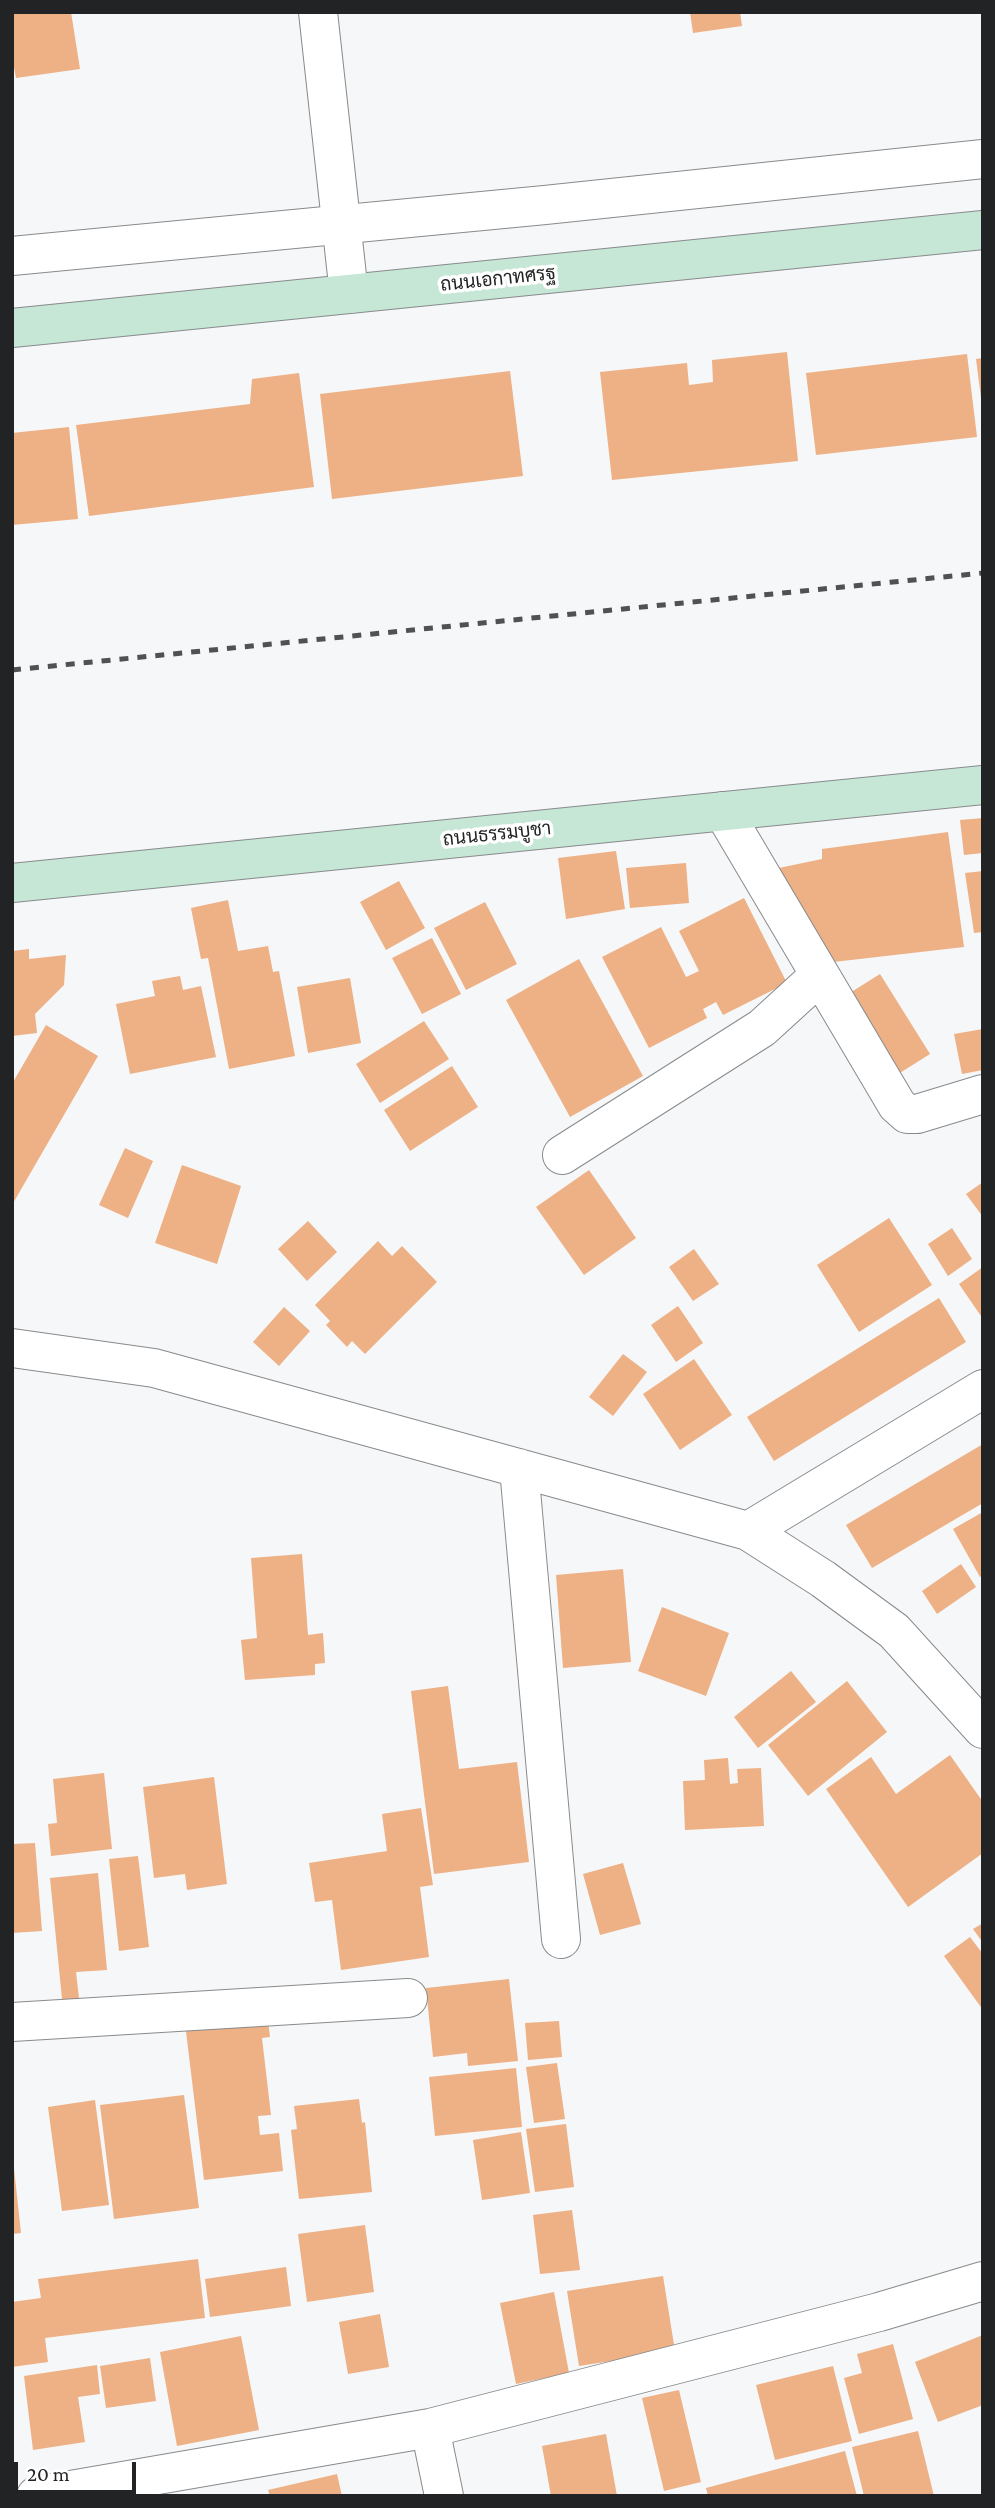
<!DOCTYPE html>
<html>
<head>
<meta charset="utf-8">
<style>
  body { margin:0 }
  #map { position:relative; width:995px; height:2508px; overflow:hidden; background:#f5f7f9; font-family:"Crimson Pro",serif }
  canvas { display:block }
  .frame { position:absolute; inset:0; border:14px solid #222324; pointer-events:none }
  .scale { position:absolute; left:14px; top:2462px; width:122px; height:32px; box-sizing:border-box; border:4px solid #222324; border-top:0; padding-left:9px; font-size:21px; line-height:24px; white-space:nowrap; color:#222324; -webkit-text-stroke:5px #fff; paint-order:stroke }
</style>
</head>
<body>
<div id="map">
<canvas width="995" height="2508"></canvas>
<div class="frame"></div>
<div class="scale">20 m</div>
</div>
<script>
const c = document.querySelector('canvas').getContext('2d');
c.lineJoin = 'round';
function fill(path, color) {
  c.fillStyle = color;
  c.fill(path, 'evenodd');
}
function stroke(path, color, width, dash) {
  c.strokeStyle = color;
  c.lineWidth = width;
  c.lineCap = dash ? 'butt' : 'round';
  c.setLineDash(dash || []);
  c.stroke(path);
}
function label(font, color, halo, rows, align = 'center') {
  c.font = font + ' "Crimson Pro",Sarabun,serif';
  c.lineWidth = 7;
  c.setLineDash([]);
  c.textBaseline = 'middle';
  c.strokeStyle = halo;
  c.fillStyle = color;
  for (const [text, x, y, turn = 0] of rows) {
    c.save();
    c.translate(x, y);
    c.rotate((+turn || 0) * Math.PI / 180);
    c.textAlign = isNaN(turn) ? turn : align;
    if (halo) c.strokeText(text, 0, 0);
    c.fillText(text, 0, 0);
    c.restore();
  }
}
const building = new Path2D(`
  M 12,12 L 71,12 L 80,69 L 16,78 L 12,56 Z
  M 690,12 L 740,12 L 742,26 L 693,33 Z
  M 787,352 L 798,461 L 612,480 L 600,372 L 687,363 L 689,385 L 713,382 L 712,360 Z
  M 967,354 L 977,437 L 816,455 L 806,373 Z
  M 983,358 L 983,398 L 981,398 L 976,359 Z
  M 510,371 L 523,476 L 332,499 L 320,394 Z
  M 299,373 L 314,487 L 89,516 L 76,425 L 250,404 L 252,379 Z
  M 69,427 L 78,519 L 12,525 L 12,433 Z
  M 983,818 L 983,853 L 964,855 L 960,820 Z
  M 948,832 L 964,947 L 816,964 L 774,869 L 822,859 L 822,849 Z
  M 616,851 L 625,909 L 566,919 L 558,858 Z
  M 686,863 L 689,903 L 630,908 L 626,868 Z
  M 983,871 L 983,932 L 974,933 L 965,873 Z
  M 399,881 L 425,928 L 386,950 L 360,902 Z
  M 744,898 L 787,983 L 723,1015 L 716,1002 L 703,1009 L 707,1018 L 649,1048 L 602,957 L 661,927 L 686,977 L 699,971 L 679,931 Z
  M 228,900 L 238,951 L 268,946 L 273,972 L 279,971 L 295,1056 L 229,1069 L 208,958 L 201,959 L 191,908 Z
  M 485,902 L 517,964 L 466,990 L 434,928 Z
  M 432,938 L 461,994 L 422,1014 L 392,958 Z
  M 29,949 L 29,959 L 66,955 L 64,985 L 35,1014 L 37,1033 L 12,1036 L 12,951 Z
  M 579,959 L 643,1076 L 570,1117 L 506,1000 Z
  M 880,974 L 930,1054 L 887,1081 L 837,1001 Z
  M 180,976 L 183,990 L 201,986 L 216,1057 L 130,1074 L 116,1004 L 155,996 L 152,981 Z
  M 350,978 L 361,1043 L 308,1053 L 297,987 Z
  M 424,1021 L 449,1059 L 380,1103 L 356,1064 Z
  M 46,1025 L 98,1056 L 12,1205 L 12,1084 Z
  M 983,1029 L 983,1070 L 962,1074 L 954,1034 Z
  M 452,1066 L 478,1107 L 410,1151 L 384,1110 Z
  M 125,1148 L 153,1161 L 128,1218 L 99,1205 Z
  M 182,1165 L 241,1186 L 217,1264 L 155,1243 Z
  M 589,1170 L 636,1238 L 584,1275 L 536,1207 Z
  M 983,1182 L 983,1217 L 966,1194 Z
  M 889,1218 L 932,1285 L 859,1332 L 817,1265 Z
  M 308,1221 L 337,1252 L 307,1281 L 278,1249 Z
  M 952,1228 L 972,1259 L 948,1276 L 928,1244 Z
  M 378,1241 L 392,1256 L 402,1246 L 437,1282 L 365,1354 L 352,1341 L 347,1347 L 326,1325 L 330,1321 L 315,1305 Z
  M 694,1249 L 719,1284 L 693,1301 L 669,1267 Z
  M 983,1267 L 983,1319 L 959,1284 Z
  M 939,1298 L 966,1342 L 774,1461 L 747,1417 Z
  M 678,1306 L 703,1343 L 676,1362 L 651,1325 Z
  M 284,1307 L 310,1331 L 279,1366 L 253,1342 Z
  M 623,1354 L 647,1372 L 613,1416 L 589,1397 Z
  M 694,1359 L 732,1415 L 680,1450 L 643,1394 Z
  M 983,1444 L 983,1503 L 872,1568 L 846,1525 Z
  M 983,1512 L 983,1575 L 980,1577 L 953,1529 Z
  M 302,1554 L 308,1635 L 323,1633 L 325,1663 L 315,1664 L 315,1675 L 245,1680 L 241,1640 L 257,1638 L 251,1558 Z
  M 961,1564 L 976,1587 L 937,1614 L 922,1591 Z
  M 623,1569 L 631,1662 L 563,1668 L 556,1575 Z
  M 662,1607 L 729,1633 L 706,1696 L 638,1671 Z
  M 791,1671 L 816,1702 L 758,1748 L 734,1717 Z
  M 847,1681 L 887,1732 L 808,1796 L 768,1745 Z
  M 448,1686 L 459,1769 L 517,1762 L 529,1862 L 434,1874 L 411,1691 Z
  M 950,1755 L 983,1802 L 983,1853 L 908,1907 L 826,1789 L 871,1757 L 896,1794 Z
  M 728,1758 L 730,1784 L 738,1783 L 737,1769 L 761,1768 L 764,1826 L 685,1830 L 683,1781 L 705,1780 L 704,1760 Z
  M 104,1773 L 112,1849 L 51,1856 L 48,1824 L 57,1823 L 53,1779 Z
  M 214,1777 L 227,1884 L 187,1890 L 185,1874 L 154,1878 L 143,1787 Z
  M 421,1808 L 433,1885 L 420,1887 L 429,1957 L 341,1970 L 332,1900 L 315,1902 L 309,1863 L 387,1851 L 382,1814 Z
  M 35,1843 L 42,1931 L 12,1933 L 12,1844 Z
  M 138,1856 L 149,1947 L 119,1951 L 109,1859 Z
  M 623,1863 L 641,1924 L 600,1935 L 583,1874 Z
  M 98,1873 L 107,1970 L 76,1972 L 80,2007 L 63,2009 L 50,1878 Z
  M 983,1923 L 983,1943 L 973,1929 Z
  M 970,1937 L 983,1954 L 983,2010 L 944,1956 Z
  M 509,1979 L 518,2061 L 468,2066 L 467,2053 L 433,2057 L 426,1988 Z
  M 267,2013 L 270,2037 L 262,2038 L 271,2115 L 258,2116 L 260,2135 L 279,2133 L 283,2171 L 204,2180 L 185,2023 Z
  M 559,2021 L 562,2057 L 528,2060 L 525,2023 Z
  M 557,2063 L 565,2119 L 534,2123 L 526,2067 Z
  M 516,2068 L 522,2127 L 435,2136 L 429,2077 Z
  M 184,2095 L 199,2208 L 114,2219 L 100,2105 Z
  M 359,2099 L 362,2123 L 365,2122 L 372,2192 L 299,2199 L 291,2130 L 297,2129 L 294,2106 Z
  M 95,2100 L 109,2205 L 62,2211 L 48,2107 Z
  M 566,2124 L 574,2187 L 535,2192 L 526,2129 Z
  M 521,2132 L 530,2193 L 482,2200 L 473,2140 Z
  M 12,2168 L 14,2168 L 21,2233 L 12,2234 Z
  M 572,2210 L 580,2270 L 540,2274 L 533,2215 Z
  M 365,2225 L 374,2292 L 307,2302 L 298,2234 Z
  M 198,2259 L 205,2318 L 45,2338 L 48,2362 L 12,2367 L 12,2302 L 41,2298 L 38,2279 Z
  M 286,2267 L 291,2306 L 210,2317 L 205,2279 Z
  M 663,2276 L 675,2351 L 579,2366 L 567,2291 Z
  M 554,2292 L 569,2373 L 516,2384 L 500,2303 Z
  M 380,2314 L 389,2367 L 348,2374 L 339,2322 Z
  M 983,2335 L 983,2405 L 938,2422 L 915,2362 Z
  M 241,2336 L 259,2430 L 177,2446 L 160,2352 Z
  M 893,2344 L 913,2419 L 859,2434 L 844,2378 L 862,2373 L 857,2354 Z
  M 150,2358 L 156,2401 L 106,2408 L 100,2366 Z
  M 97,2365 L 100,2394 L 78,2397 L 85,2442 L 33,2450 L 24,2376 Z
  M 833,2366 L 852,2441 L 775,2460 L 756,2385 Z
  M 679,2390 L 701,2482 L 664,2491 L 642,2398 Z
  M 918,2431 L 934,2496 L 864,2496 L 852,2447 Z
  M 606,2434 L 617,2496 L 551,2496 L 542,2446 Z
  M 845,2451 L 857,2496 L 708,2496 L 706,2488 Z
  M 337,2474 L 342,2496 L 270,2496 L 268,2490 Z`);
const minor = new Path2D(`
  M 318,12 L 349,294
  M 723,811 L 897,1105 L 907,1114 L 917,1114 L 983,1094
  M 562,1155 L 762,1028 L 820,975
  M 12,1348 L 154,1368 L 748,1531 L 823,1579 L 894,1631 L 983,1729
  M 519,1468 L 561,1939
  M 748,1531 L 983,1389
  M 12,2022 L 408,1998
  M 430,2428 L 444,2496
  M 36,2496 L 430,2428 L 879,2312 L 983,2281`);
const tertiary = new Path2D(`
  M 12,256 L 545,205 L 983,159`);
const secondary = new Path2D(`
  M 12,328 L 983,230
  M 12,883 L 983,785`);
const rail = new Path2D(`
  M 12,670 L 983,573`);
const streetNames = [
  ["ถนนเอกาทศรฐ",498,279,-6],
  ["ถนนธรรมบูชา",497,834,-6]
];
fill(building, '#eeb085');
stroke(minor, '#888a8c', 40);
stroke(tertiary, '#888a8c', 40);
stroke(secondary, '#888a8c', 40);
stroke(minor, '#fff', 38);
stroke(tertiary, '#fff', 38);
stroke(secondary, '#c6e7d6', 38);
stroke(rail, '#505152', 5, [9, 9]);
label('19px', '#222324', '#fff', streetNames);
</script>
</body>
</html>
